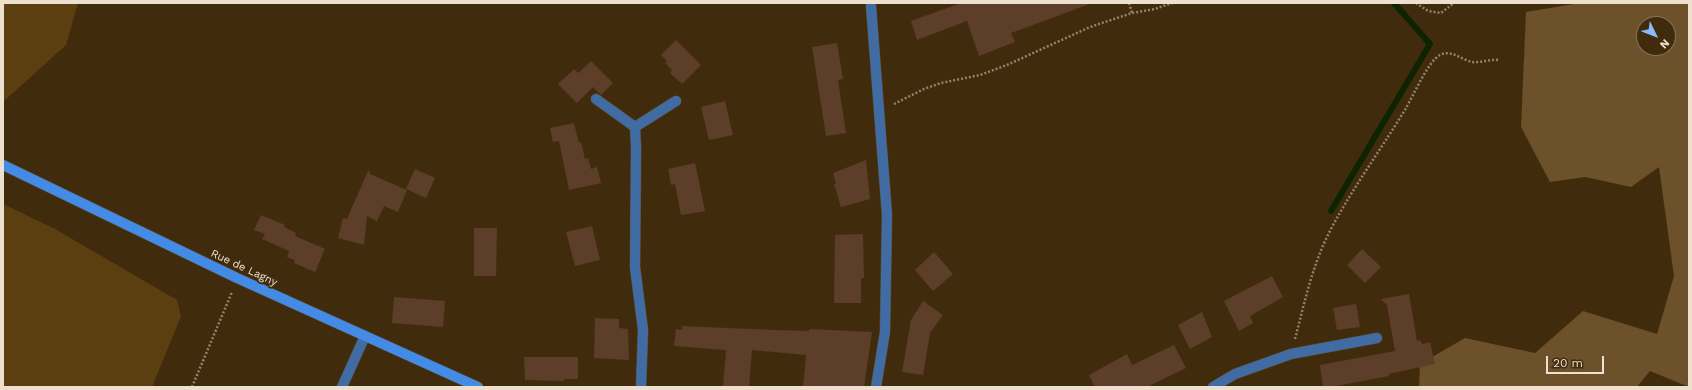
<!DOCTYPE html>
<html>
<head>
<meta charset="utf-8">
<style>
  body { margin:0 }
  #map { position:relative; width:1692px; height:390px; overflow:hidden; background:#402c0d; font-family:"Work Sans",sans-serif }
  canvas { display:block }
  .frame { position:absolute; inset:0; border:4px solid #ede0cf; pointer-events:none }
  .north { position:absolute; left:1636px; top:16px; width:40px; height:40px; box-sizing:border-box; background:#402c0d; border:1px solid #85745b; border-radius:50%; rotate:133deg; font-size:11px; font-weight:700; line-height:16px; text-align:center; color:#ede0cf }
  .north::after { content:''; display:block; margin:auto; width:14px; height:18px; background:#88bafc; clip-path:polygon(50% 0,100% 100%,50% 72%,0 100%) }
  .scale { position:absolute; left:1546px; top:356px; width:58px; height:18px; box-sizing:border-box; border:2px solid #ede0cf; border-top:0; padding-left:5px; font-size:12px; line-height:14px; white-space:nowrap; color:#ede0cf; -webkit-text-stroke:3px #402c0d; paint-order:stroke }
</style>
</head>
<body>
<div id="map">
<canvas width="1692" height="390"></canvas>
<div class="frame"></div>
<div class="north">N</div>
<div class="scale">20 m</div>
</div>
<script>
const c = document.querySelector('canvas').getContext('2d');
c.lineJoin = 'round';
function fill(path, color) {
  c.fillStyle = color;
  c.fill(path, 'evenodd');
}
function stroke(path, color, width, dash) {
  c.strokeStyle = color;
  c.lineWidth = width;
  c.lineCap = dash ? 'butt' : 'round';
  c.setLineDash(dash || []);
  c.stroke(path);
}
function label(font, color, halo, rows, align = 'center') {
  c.font = font + ' "Work Sans",sans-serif';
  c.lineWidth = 4;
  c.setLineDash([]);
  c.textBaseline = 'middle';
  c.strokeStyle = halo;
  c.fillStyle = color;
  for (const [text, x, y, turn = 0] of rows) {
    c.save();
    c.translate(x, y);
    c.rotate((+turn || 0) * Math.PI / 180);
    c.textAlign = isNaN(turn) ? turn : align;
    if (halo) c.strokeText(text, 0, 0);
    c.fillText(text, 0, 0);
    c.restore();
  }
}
const green = new Path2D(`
  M 3,3 L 78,3 L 66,45 L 3,102 Z
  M 3,204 L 55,229 L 177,300 L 181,316 L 152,387 L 3,387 Z`);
const forest = new Path2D(`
  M 1580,3 L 1689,3 L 1689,387 L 1650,371 L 1637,387 L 1419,387 L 1420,364 L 1465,338 L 1535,353 L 1583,311 L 1657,334 L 1674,276 L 1659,167 L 1631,187 L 1585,177 L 1550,182 L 1521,127 L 1526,12 ZM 1644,24 L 1668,24 L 1668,48 L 1644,48 Z`);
const stream = new Path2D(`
  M 1331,211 L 1430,44 L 1394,3`);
const building = new Path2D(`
  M 961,3 L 1087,3 L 1087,5 L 1011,33 L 1015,42 L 979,56 L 967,21 L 917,40 L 911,21 Z
  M 676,40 L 701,65 L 682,84 L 670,73 L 672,70 L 665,63 L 667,61 L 661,55 Z
  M 837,43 L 843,79 L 838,80 L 846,133 L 826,136 L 812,47 Z
  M 591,61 L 613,83 L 601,95 L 593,87 L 577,103 L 558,84 L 574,69 L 578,73 Z
  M 725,101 L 733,135 L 709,140 L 701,107 Z
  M 574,123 L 579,143 L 581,142 L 585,159 L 588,158 L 591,169 L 597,167 L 601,183 L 569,190 L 559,141 L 553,142 L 550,128 Z
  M 866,160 L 870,199 L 841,207 L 834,184 L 836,184 L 833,173 Z
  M 695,163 L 705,211 L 681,215 L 675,184 L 671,185 L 668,169 Z
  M 415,169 L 435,178 L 426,198 L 406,189 Z
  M 368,171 L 370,172 L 370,174 L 407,190 L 398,212 L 384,206 L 377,221 L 367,216 L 364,245 L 338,238 L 343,218 L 347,219 Z
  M 261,215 L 285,225 L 284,227 L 296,233 L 295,236 L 325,249 L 315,272 L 294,263 L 295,260 L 287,257 L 289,251 L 262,239 L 265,234 L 254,230 Z
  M 592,226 L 600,260 L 575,266 L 566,232 Z
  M 474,228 L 497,228 L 496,276 L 474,276 Z
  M 863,234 L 864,278 L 861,278 L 861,303 L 834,303 L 835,235 Z
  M 1362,249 L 1381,267 L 1365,283 L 1347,265 Z
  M 934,252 L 953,274 L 933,291 L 915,270 Z
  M 1272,276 L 1283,297 L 1250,316 L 1253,323 L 1239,331 L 1224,301 Z
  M 1409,294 L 1417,341 L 1420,340 L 1422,344 L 1430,342 L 1435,364 L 1388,374 L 1389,376 L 1331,387 L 1323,387 L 1320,365 L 1395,351 L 1387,305 L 1381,299 Z
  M 394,297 L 445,301 L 443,327 L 392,323 Z
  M 923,301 L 943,315 L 930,333 L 923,375 L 902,372 L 911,320 Z
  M 1356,304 L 1360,327 L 1337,330 L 1333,308 Z
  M 1202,312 L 1212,337 L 1190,349 L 1178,325 Z
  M 595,318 L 619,319 L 619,328 L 628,329 L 629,360 L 594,358 Z
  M 682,326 L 774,330 L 809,331 L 809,329 L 872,332 L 864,387 L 803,387 L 806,355 L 752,350 L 749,387 L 723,387 L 726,350 L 674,346 L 676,329 L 682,330 Z
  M 1174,345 L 1186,368 L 1147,387 L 1095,387 L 1089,375 L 1127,354 L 1132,365 Z
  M 524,357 L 578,357 L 578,379 L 564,379 L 564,381 L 525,380 Z`);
const path = new Path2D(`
  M 1129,3 L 1132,13
  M 1416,3 L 1428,11 L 1441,13 L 1454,3
  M 894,104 L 924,89 L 941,83 L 980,75 L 1007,65 L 1090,27 L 1132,13 L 1155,9 L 1172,3
  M 1295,339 C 1305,301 1313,262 1332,227 C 1354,186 1382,148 1406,108 C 1413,96 1429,60 1440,55 C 1451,49 1462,60 1472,62 C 1481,63 1490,59 1499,60
  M 192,387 L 232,292`);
const lane = new Path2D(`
  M 342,387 L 365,336`);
const street = new Path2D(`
  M 871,6 L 887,215 L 885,332 L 876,387
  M 596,99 L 635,127 L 676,101
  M 635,127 L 636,148 L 635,267 L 643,330 L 641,387
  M 1213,387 L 1235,374 L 1291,354 L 1377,338`);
const secondary = new Path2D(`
  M 3,165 L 237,278 L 478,387`);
const streetNames = [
  ["Rue de Lagny",244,268,25]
];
fill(green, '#5c3f11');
fill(forest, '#6c512a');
stroke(stream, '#0e2401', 6);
fill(building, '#5c3e29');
stroke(lane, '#5c492c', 11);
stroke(street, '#5c492c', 11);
stroke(secondary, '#5c492c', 11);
stroke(path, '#93836b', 2.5, [2, 2]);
stroke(lane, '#406ca3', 10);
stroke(street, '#406ca3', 10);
stroke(secondary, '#438be4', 10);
label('11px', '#ede0cf', '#402c0d', streetNames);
</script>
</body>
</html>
